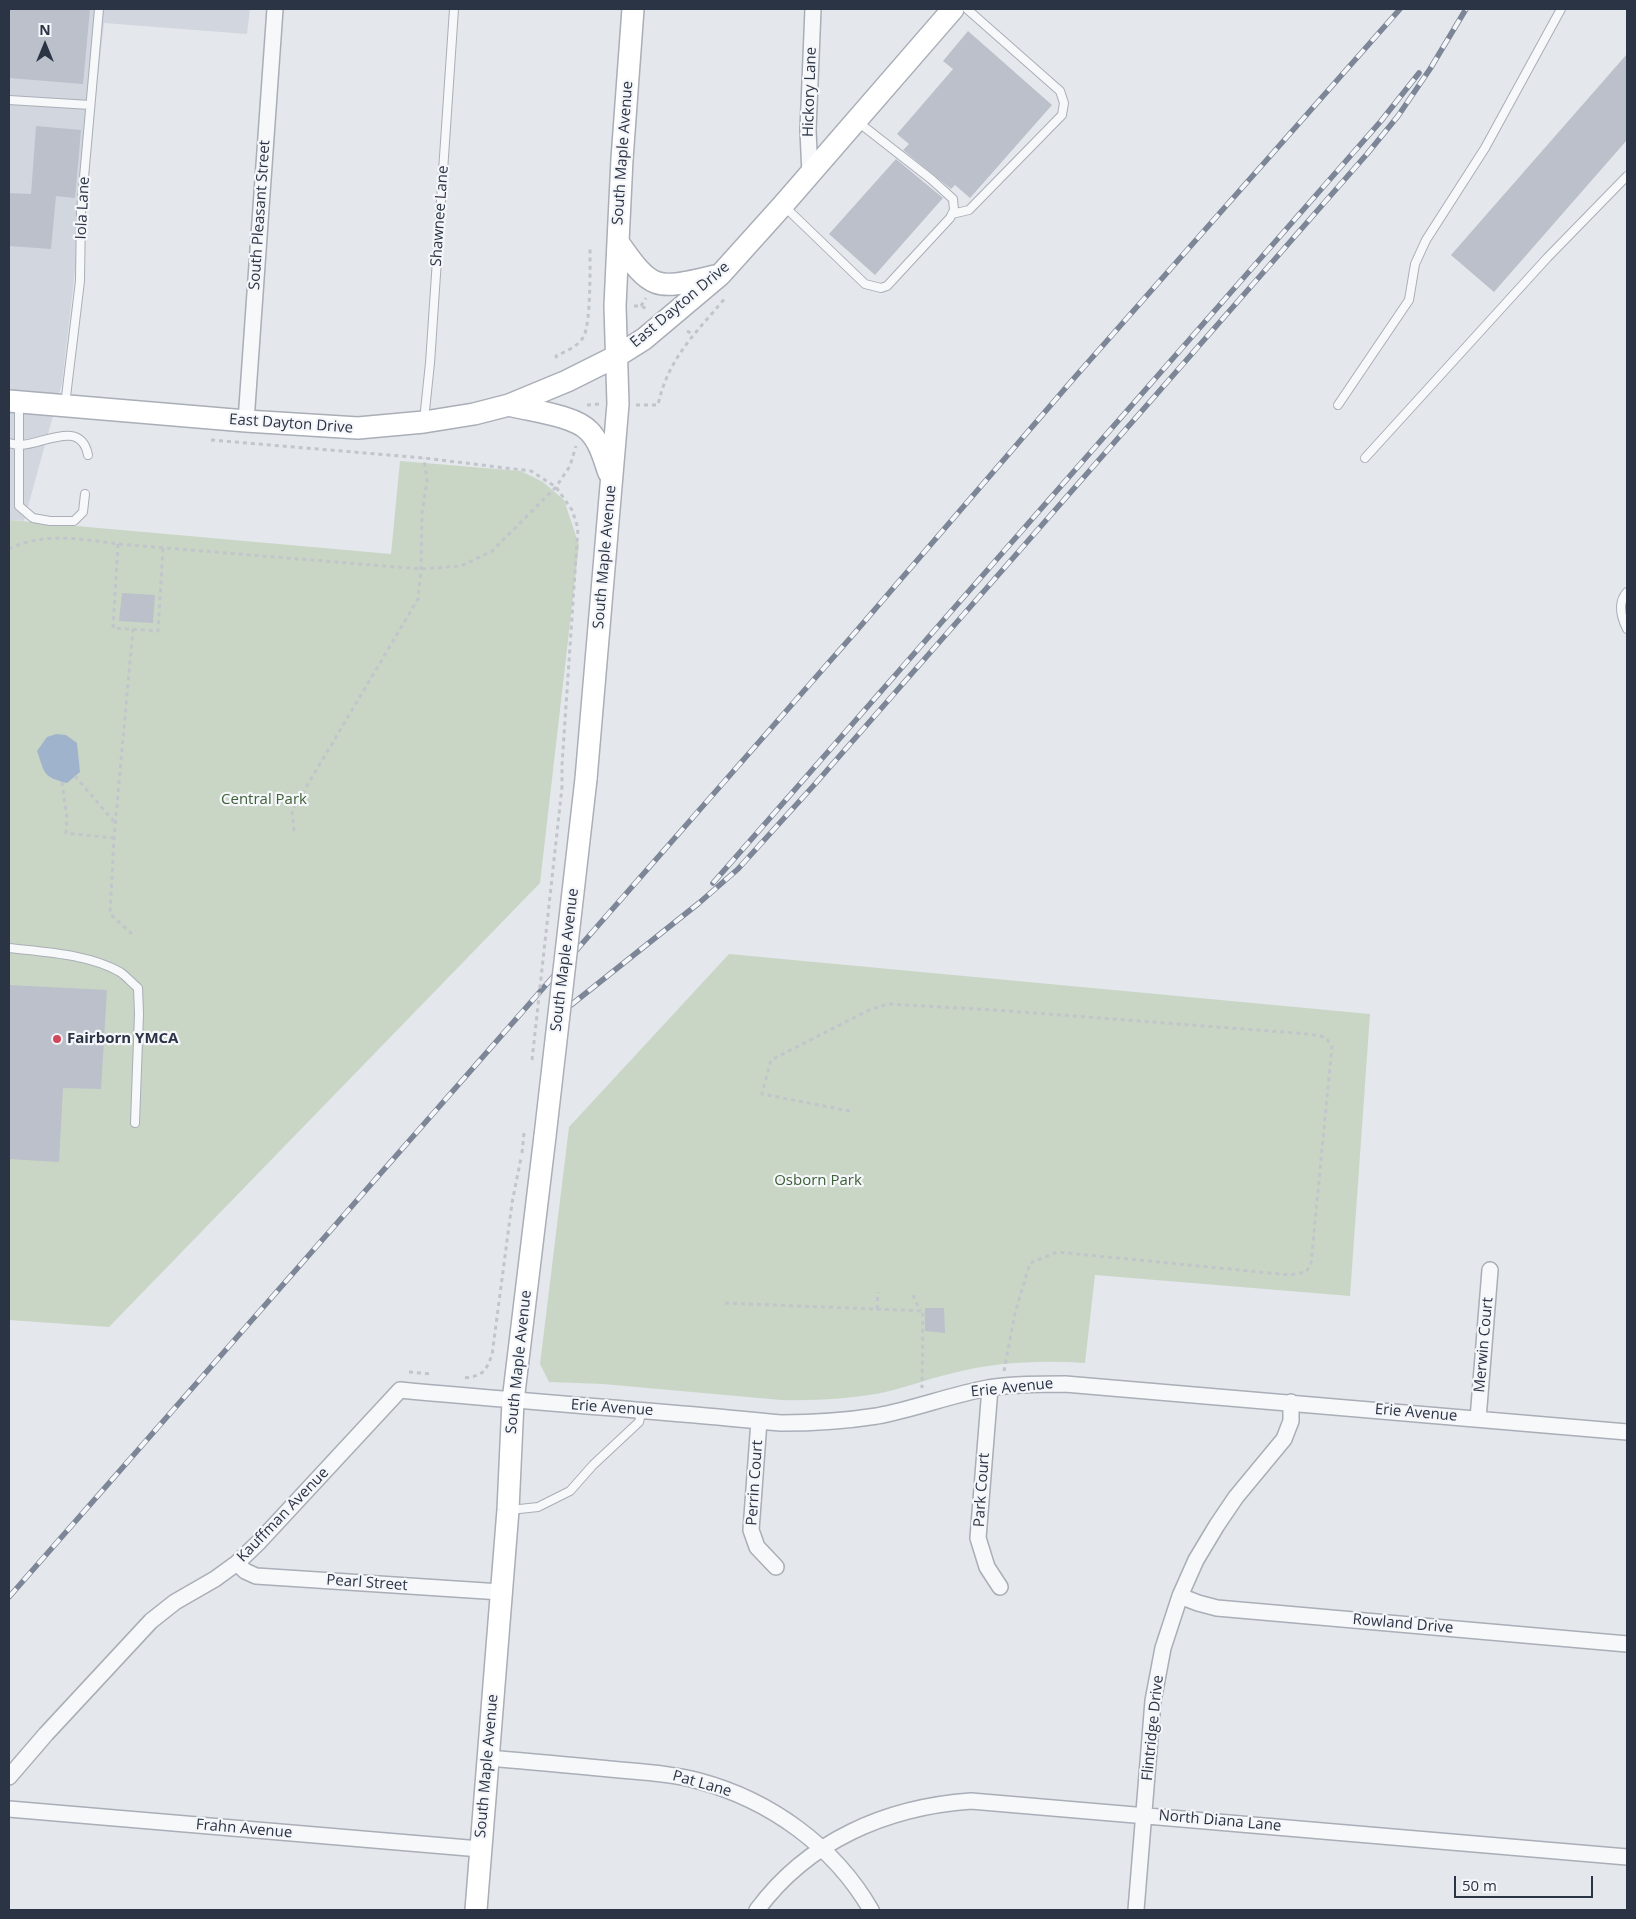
<!DOCTYPE html>
<html>
<head>
<meta charset="utf-8">
<style>
  body { margin:0 }
  #map { position:relative; width:1636px; height:1919px; overflow:hidden; background:#e4e7ec; font-family:"Open Sans",sans-serif }
  canvas { display:block }
  .frame { position:absolute; inset:0; border:10px solid #2b3445; pointer-events:none }
  .north { position:absolute; left:20px; top:20px; width:50px; height:50px; -webkit-text-stroke:4px #f4f6f9; paint-order:stroke; rotate:0deg; font-size:14px; font-weight:700; line-height:20px; text-align:center; color:#2b3445 }
  .north::after { content:''; display:block; margin:auto; width:18px; height:22px; background:#2b3445; clip-path:polygon(50% 0,100% 100%,50% 72%,0 100%) }
  .scale { position:absolute; left:1454px; top:1876px; width:139px; height:22px; box-sizing:border-box; border:2px solid #2b3445; border-top:0; padding-left:6px; font-size:15px; line-height:18px; white-space:nowrap; color:#2b3445; -webkit-text-stroke:4px #f4f6f9; paint-order:stroke }
</style>
</head>
<body>
<div id="map">
<canvas width="1636" height="1919"></canvas>
<div class="frame"></div>
<div class="north">N</div>
<div class="scale">50 m</div>
</div>
<script>
const c = document.querySelector('canvas').getContext('2d');
c.lineJoin = 'round';
function fill(path, color) {
  c.fillStyle = color;
  c.fill(path, 'evenodd');
}
function stroke(path, color, width, dash) {
  c.strokeStyle = color;
  c.lineWidth = width;
  c.lineCap = dash ? 'butt' : 'round';
  c.setLineDash(dash || []);
  c.stroke(path);
}
function label(font, color, halo, rows, align = 'center') {
  c.font = font + ' "Open Sans",sans-serif';
  c.lineWidth = 4.5;
  c.setLineDash([]);
  c.textBaseline = 'middle';
  c.strokeStyle = halo;
  c.fillStyle = color;
  for (const [text, x, y, turn = 0] of rows) {
    c.save();
    c.translate(x, y);
    c.rotate((+turn || 0) * Math.PI / 180);
    c.textAlign = isNaN(turn) ? turn : align;
    if (halo) c.strokeText(text, 0, 0);
    c.fillText(text, 0, 0);
    c.restore();
  }
}
const built = new Path2D(`
  M 9,9 L 250,9 L 247,34 L 104,23 L 62,383 L 24,521 L 9,520 Z`);
const green = new Path2D(`
  M 400,461 L 521,471 L 543,482 L 564,500 L 579,545 L 540,883 L 109,1327 L 9,1320 L 9,520 L 391,554 Z
  M 729,954 L 1370,1014 L 1350,1296 L 1095,1275 L 1085,1363 C 1041,1360 996,1362 953,1373 C 927,1379 902,1389 876,1394 C 844,1399 813,1401 781,1400 L 603,1384 L 549,1382 L 540,1364 L 569,1127 Z`);
const water = new Path2D(`
  M 56,734 L 66,735 L 77,743 L 80,772 L 67,783 C 43,777 45,774 37,751 L 47,737 Z`);
const building = new Path2D(`
  M 9,9 L 90,9 L 83,84 L 9,78 Z
  M 968,31 L 1052,105 L 970,198 L 955,185 L 951,189 L 903,150 L 909,144 L 897,134 L 953,69 L 943,61 Z
  M 1627,54 L 1627,140 L 1494,292 L 1451,255 Z
  M 36,126 L 81,130 L 75,198 L 56,196 L 51,249 L 9,246 L 9,193 L 31,194 Z
  M 896,159 L 943,198 L 875,275 L 829,234 Z
  M 122,593 L 155,595 L 153,623 L 119,621 Z
  M 9,985 L 107,990 L 101,1089 L 63,1088 L 59,1162 L 9,1159 Z
  M 925,1308 L 944,1308 L 945,1333 L 925,1331 Z`);
const path = new Path2D(`
  M 634,306 L 641,306 L 647,309
  M 641,306 L 646,298
  M 687,331 L 694,335
  M 557,358 L 556,356 C 566,351 578,347 584,336 C 591,320 590,266 590,246
  M 587,405 L 600,404
  M 636,405 L 658,405 C 668,358 696,333 726,297
  M 211,440 L 424,458 L 531,471 L 556,487 L 572,510 L 578,528 L 562,765 L 562,787
  M 118,544 L 113,628 L 158,631 L 163,548
  M 9,549 C 42,532 83,539 118,544 L 421,569 L 461,566 L 492,551 L 556,487 L 570,466 L 576,446
  M 75,776 L 116,824
  M 62,782 L 67,818 L 66,833 L 114,838
  M 294,831 L 292,811 L 418,599 L 421,569 L 422,513 L 427,481 L 424,458
  M 132,934 L 110,914 L 114,838 L 133,629
  M 850,1111 L 762,1094 L 771,1060 L 869,1010 L 888,1004 L 995,1010 L 1309,1034 L 1325,1037 L 1332,1046 L 1311,1264 L 1306,1272 L 1290,1275 L 1057,1252 L 1030,1263 L 1015,1313 L 1004,1371
  M 913,1295 L 920,1311
  M 725,1303 L 923,1311 L 922,1388
  M 877,1309 L 878,1292
  M 409,1372 L 431,1374
  M 465,1378 C 484,1375 485,1372 492,1355 L 512,1203 L 521,1158`);
const lane = new Path2D(`
  M 9,100 L 90,105
  M 784,206 L 865,284 L 881,288 L 887,286 L 950,218 L 954,210 L 953,199 L 931,179 L 858,122
  M 952,214 L 969,210 L 1062,115 L 1064,103 L 1060,91 L 967,9
  M 19,404 L 19,506 L 33,518 L 50,521 L 74,521 L 83,512 L 85,494
  M 65,405 L 80,281 L 81,211 L 99,9
  M 1338,405 L 1409,300 L 1415,264 L 1426,240 L 1485,148 L 1561,9
  M 424,420 L 430,363 L 454,9
  M 9,443 C 12,444 17,445 21,445 C 44,444 81,419 88,455
  M 1365,458 L 1547,258 L 1627,176
  M 1627,592 C 1617,603 1621,617 1627,629
  M 9,948 C 44,952 89,954 120,972 C 126,976 132,983 138,988 L 139,1014 L 135,1123
  M 510,1510 L 538,1507 L 570,1491 L 593,1465 L 639,1422 L 642,1410`);
const street = new Path2D(`
  M 810,175 L 808,130 L 813,9
  M 246,421 L 275,9
  M 990,1388 L 978,1538 L 987,1567 L 1000,1587
  M 1478,1419 L 1490,1270
  M 759,1421 L 751,1530 L 757,1547 L 776,1567
  M 237,1563 L 245,1571 L 256,1576 L 501,1592
  M 1180,1596 L 1198,1603 L 1217,1608 L 1627,1644
  M 487,1758 C 528,1761 568,1765 609,1769 C 639,1772 670,1773 699,1781 C 770,1800 834,1846 871,1910
  M 9,1777 L 46,1734 L 151,1621 L 175,1602 L 215,1579 L 237,1563 L 259,1542 L 400,1390 C 527,1402 654,1410 781,1423 C 814,1423 845,1421 877,1416 C 915,1409 950,1395 988,1388 C 1014,1384 1039,1384 1065,1384 L 1627,1432
  M 9,1809 L 480,1849
  M 757,1910 C 808,1841 886,1807 971,1801 L 1627,1857
  M 1136,1910 L 1153,1701 L 1163,1648 L 1180,1596 L 1196,1560 L 1217,1525 L 1236,1497 L 1284,1439 L 1291,1421 L 1291,1402`);
const secondary = new Path2D(`
  M 618,242 C 653,293 657,289 715,276
  M 9,401 L 246,421 L 358,428 L 424,422 L 474,414 L 509,405 L 567,381 L 617,356 L 644,339 L 720,275 L 783,205 L 953,9
  M 509,405 C 531,411 574,415 589,431 C 600,442 604,459 609,473
  M 586,779 L 618,404 L 615,306 L 618,242 L 622,159 L 633,9
  M 476,1910 L 508,1510 L 513,1401 L 545,1136`);
const rail = new Path2D(`
  M 713,883 L 1381,121 L 1419,73
  M 571,1005 L 699,903 L 738,869 L 815,784 L 1367,154 L 1398,116 L 1430,69 L 1466,9
  M 9,1597 L 852,636 L 1075,377 L 1400,9`);
const pathBridge = new Path2D(`
  M 532,1060 L 562,787
  M 522,1153 L 524,1133`);
const secondaryBridge = new Path2D(`
  M 545,1136 L 586,779`);
const markers = [
  [57,1039,5,"#d1495b"]
];
const streetNames = [
  ["Hickory Lane",810,92,-88],
  ["South Maple Avenue",623,153,-86],
  ["Iola Lane",83,208,-87],
  ["South Pleasant Street",260,215,-86],
  ["Shawnee Lane",440,216,-86],
  ["East Dayton Drive",680,305,-40],
  ["East Dayton Drive",291,424,4],
  ["South Maple Avenue",605,557,-85],
  ["South Maple Avenue",565,960,-83],
  ["Merwin Court",1484,1345,-85],
  ["South Maple Avenue",519,1362,-84],
  ["Erie Avenue",1012,1388,-6],
  ["Erie Avenue",612,1408,4],
  ["Erie Avenue",1416,1413,5],
  ["Perrin Court",755,1483,-86],
  ["Park Court",982,1490,-86],
  ["Kauffman Avenue",283,1515,-46],
  ["Pearl Street",367,1583,4],
  ["Rowland Drive",1403,1624,5],
  ["Flintridge Drive",1153,1728,-84],
  ["South Maple Avenue",487,1766,-85],
  ["Pat Lane",702,1784,16],
  ["North Diana Lane",1220,1821,5],
  ["Frahn Avenue",244,1829,5]
];
const parkNames = [
  ["Central Park",264,800],
  ["Osborn Park",818,1181]
];
const poiNames = [
  ["Fairborn YMCA",67,1039]
];
fill(built, '#d2d6de');
fill(green, '#c9d6c5');
fill(water, '#9fb4cc');
fill(building, '#bbc0ca');
stroke(lane, '#a9aeb7', 10);
stroke(street, '#a9aeb7', 18);
stroke(secondary, '#a9aeb7', 24);
stroke(path, '#c2c5cb', 3, [4, 4]);
stroke(lane, '#f7f8fa', 8);
stroke(street, '#f7f8fa', 15);
stroke(secondary, '#fff', 21);
stroke(rail, '#7d8696', 5.5);
stroke(rail, '#f4f6f9', 4, [11]);
stroke(secondaryBridge, '#a9aeb7', 24, []);
stroke(pathBridge, '#c2c5cb', 3, [4, 4]);
stroke(secondaryBridge, '#fff', 21);
for (const [x, y, r, color] of markers) {
  const dot = new Path2D();
  dot.arc(x, y, r, 0, 2 * Math.PI);
  c.fillStyle = color;
  c.fill(dot);
  stroke(dot, '#f4f6f9', 2);
}
label('15px', '#2b3445', '#f4f6f9', streetNames);
label('15px', '#3f6138', '#f4f6f9', parkNames);
label('bold 15px', '#2b3445', '#f4f6f9', poiNames, 'left');
</script>
</body>
</html>
